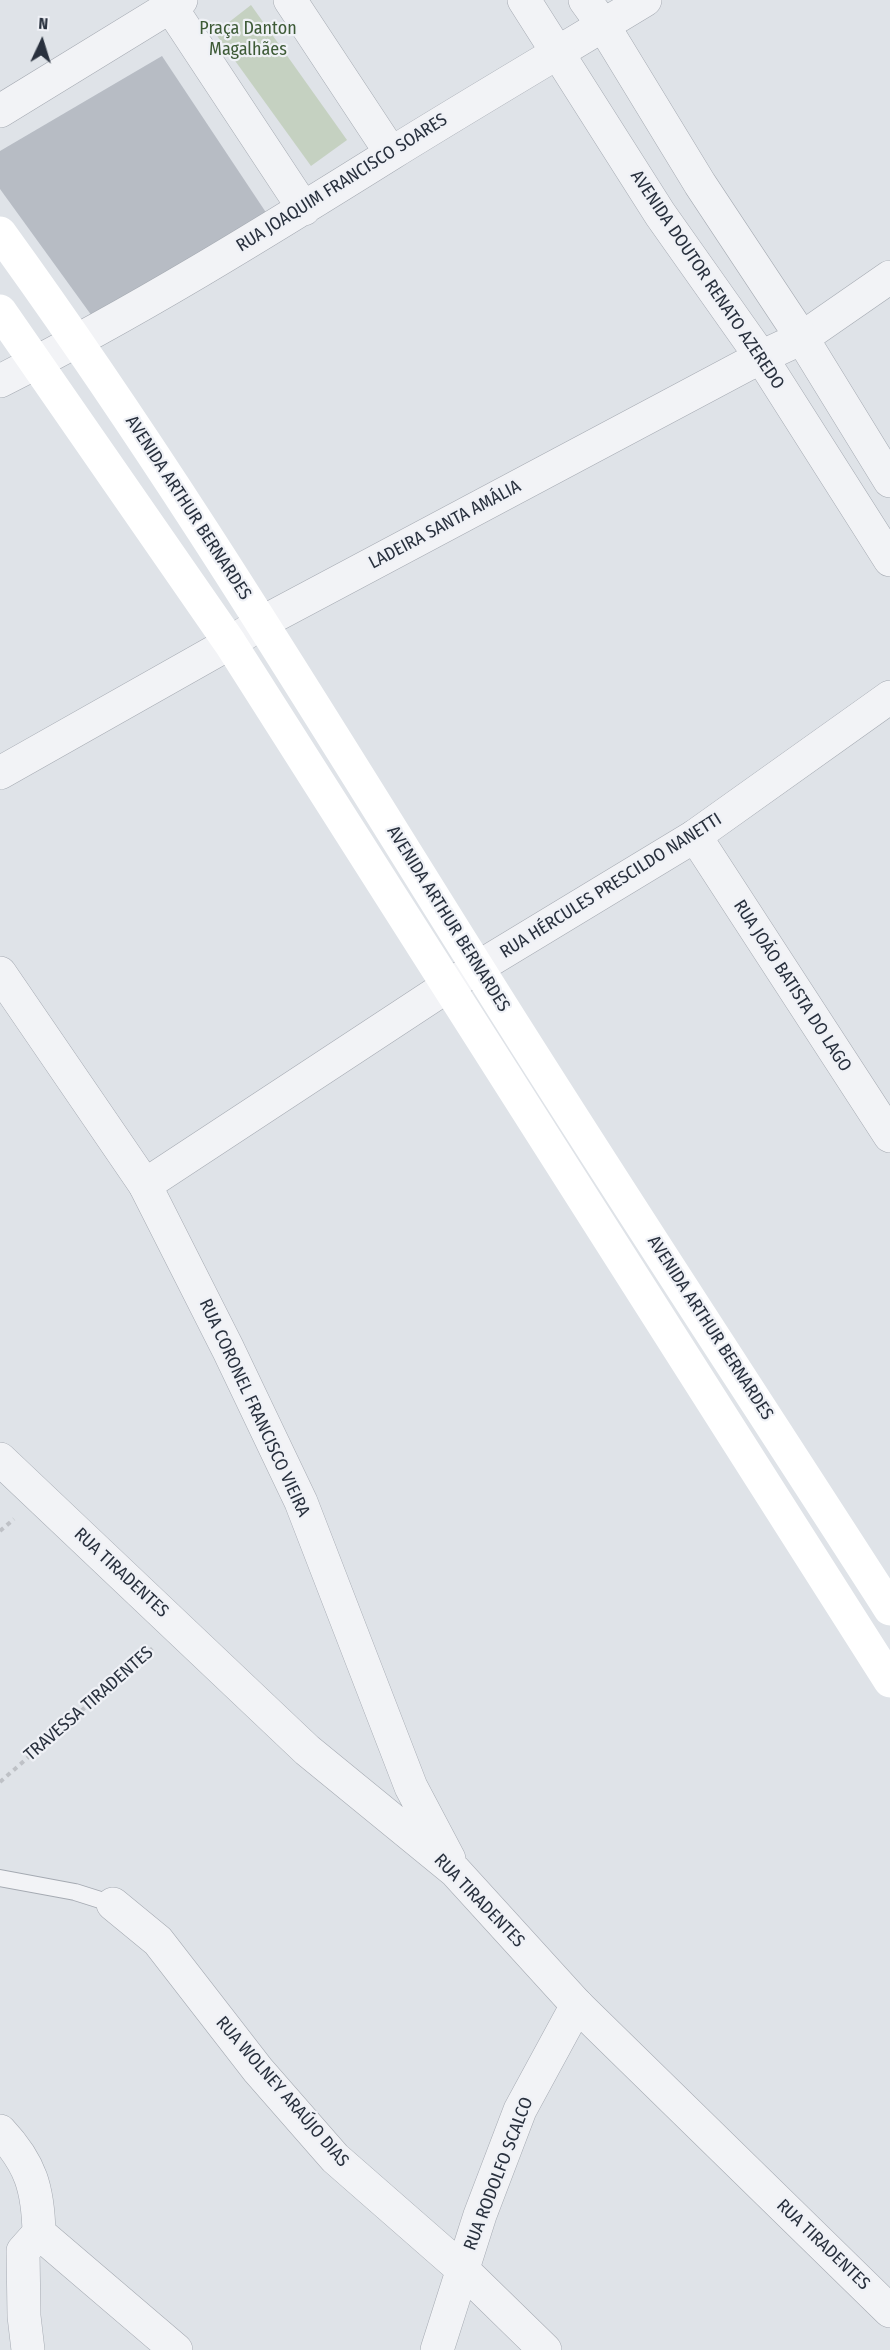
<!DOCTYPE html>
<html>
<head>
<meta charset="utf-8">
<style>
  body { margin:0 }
  #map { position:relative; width:890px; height:2350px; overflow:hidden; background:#dfe3e8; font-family:"Fira Sans Condensed",sans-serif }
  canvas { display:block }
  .north { position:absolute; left:12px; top:12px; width:60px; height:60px; -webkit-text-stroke:4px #eff1f6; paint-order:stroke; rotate:4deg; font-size:16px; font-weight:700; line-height:24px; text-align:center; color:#29313e }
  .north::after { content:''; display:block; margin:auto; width:21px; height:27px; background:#29313e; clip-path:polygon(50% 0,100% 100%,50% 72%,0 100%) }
</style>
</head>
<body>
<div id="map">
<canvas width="890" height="2350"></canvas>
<div class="north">N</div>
</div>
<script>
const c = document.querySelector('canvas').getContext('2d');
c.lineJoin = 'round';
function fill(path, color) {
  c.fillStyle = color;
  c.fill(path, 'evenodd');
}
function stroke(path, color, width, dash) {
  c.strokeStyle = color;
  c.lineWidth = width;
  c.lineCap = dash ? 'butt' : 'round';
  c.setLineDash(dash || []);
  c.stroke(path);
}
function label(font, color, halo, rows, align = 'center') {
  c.font = font + ' "Fira Sans Condensed",sans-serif';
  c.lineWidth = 4.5;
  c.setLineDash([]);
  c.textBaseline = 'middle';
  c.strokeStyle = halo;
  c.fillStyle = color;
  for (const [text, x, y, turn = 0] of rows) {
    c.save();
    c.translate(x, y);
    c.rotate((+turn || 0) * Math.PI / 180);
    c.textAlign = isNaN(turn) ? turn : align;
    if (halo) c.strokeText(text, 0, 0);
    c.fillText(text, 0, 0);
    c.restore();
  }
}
const green = new Path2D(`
  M 251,5 L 347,140 L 311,166 L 215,33 Z`);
const building = new Path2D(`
  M 162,56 L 269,217 L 97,323 L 0,189 L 0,151 Z`);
const path = new Path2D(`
  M 0,1531 L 14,1519
  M 0,1782 L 153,1648`);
const service = new Path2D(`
  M 0,1878 L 75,1892 L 113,1904`);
const minor = new Path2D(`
  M 290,0 L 391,153
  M 170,6 L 304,209
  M 0,111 L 181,0
  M 802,338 L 890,277
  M 0,381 C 135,313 264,233 392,153 C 476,101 561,51 645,0
  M 0,773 L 230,643
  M 695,836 L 890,1136
  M 145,1185 L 449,985
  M 113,1904 L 158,1941 L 258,2070 L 335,2158 L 463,2270 L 545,2350
  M 0,2131 C 31,2164 38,2189 39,2233 L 23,2251 L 24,2316 L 28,2350
  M 39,2233 L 176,2350
  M 437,2350 L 480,2215 L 520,2110 L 577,2005`);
const tertiary = new Path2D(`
  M 524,0 L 660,214 L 761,357 L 890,560
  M 585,0 L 603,25 L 700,184 L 802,338 L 890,481
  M 230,643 L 263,622 L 761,357 L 802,338
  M 0,973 L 145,1185 L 228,1349 L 301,1502 L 411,1787 L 449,1859
  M 449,985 L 695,836 L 890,697
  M 0,1459 L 307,1750 L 455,1871 L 577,2005 L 890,2311`);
const secondary = new Path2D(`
  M 0,233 C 171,469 321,718 476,965 C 611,1181 752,1394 890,1609
  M 0,311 L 230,643 L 890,1681`);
const parkNames = [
  ["Praça Danton",248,29],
  ["Magalhães",248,50]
];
const streetNames = [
  ["RUA JOAQUIM FRANCISCO SOARES",342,183,-32],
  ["AVENIDA DOUTOR RENATO AZEREDO",707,280,56],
  ["AVENIDA ARTHUR BERNARDES",188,508,57],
  ["LADEIRA SANTA AMÁLIA",445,525,-28],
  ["RUA HÉRCULES PRESCILDO NANETTI",611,886,-32],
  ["AVENIDA ARTHUR BERNARDES",448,919,58],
  ["RUA JOÃO BATISTA DO LAGO",792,986,57],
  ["AVENIDA ARTHUR BERNARDES",710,1328,57],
  ["RUA CORONEL FRANCISCO VIEIRA",254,1408,65],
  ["RUA TIRADENTES",121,1573,43],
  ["TRAVESSA TIRADENTES",89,1704,-41],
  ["RUA TIRADENTES",479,1901,46],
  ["RUA WOLNEY ARAÚJO DIAS",282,2092,49],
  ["RUA RODOLFO SCALCO",499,2174,-69],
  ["RUA TIRADENTES",823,2245,44]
];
fill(green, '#c5d1c1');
fill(building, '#b7bcc4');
stroke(service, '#a5aab2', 18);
stroke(minor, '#a5aab2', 34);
stroke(tertiary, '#a5aab2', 34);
stroke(path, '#bec1c6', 4, [4.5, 4.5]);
stroke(service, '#f2f3f6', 16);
stroke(minor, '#f2f3f6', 33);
stroke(tertiary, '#f2f3f6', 33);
stroke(secondary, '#fff', 33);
label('18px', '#3d5a36', '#eff1f6', parkNames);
label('18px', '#29313e', '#eff1f6', streetNames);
</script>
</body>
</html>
